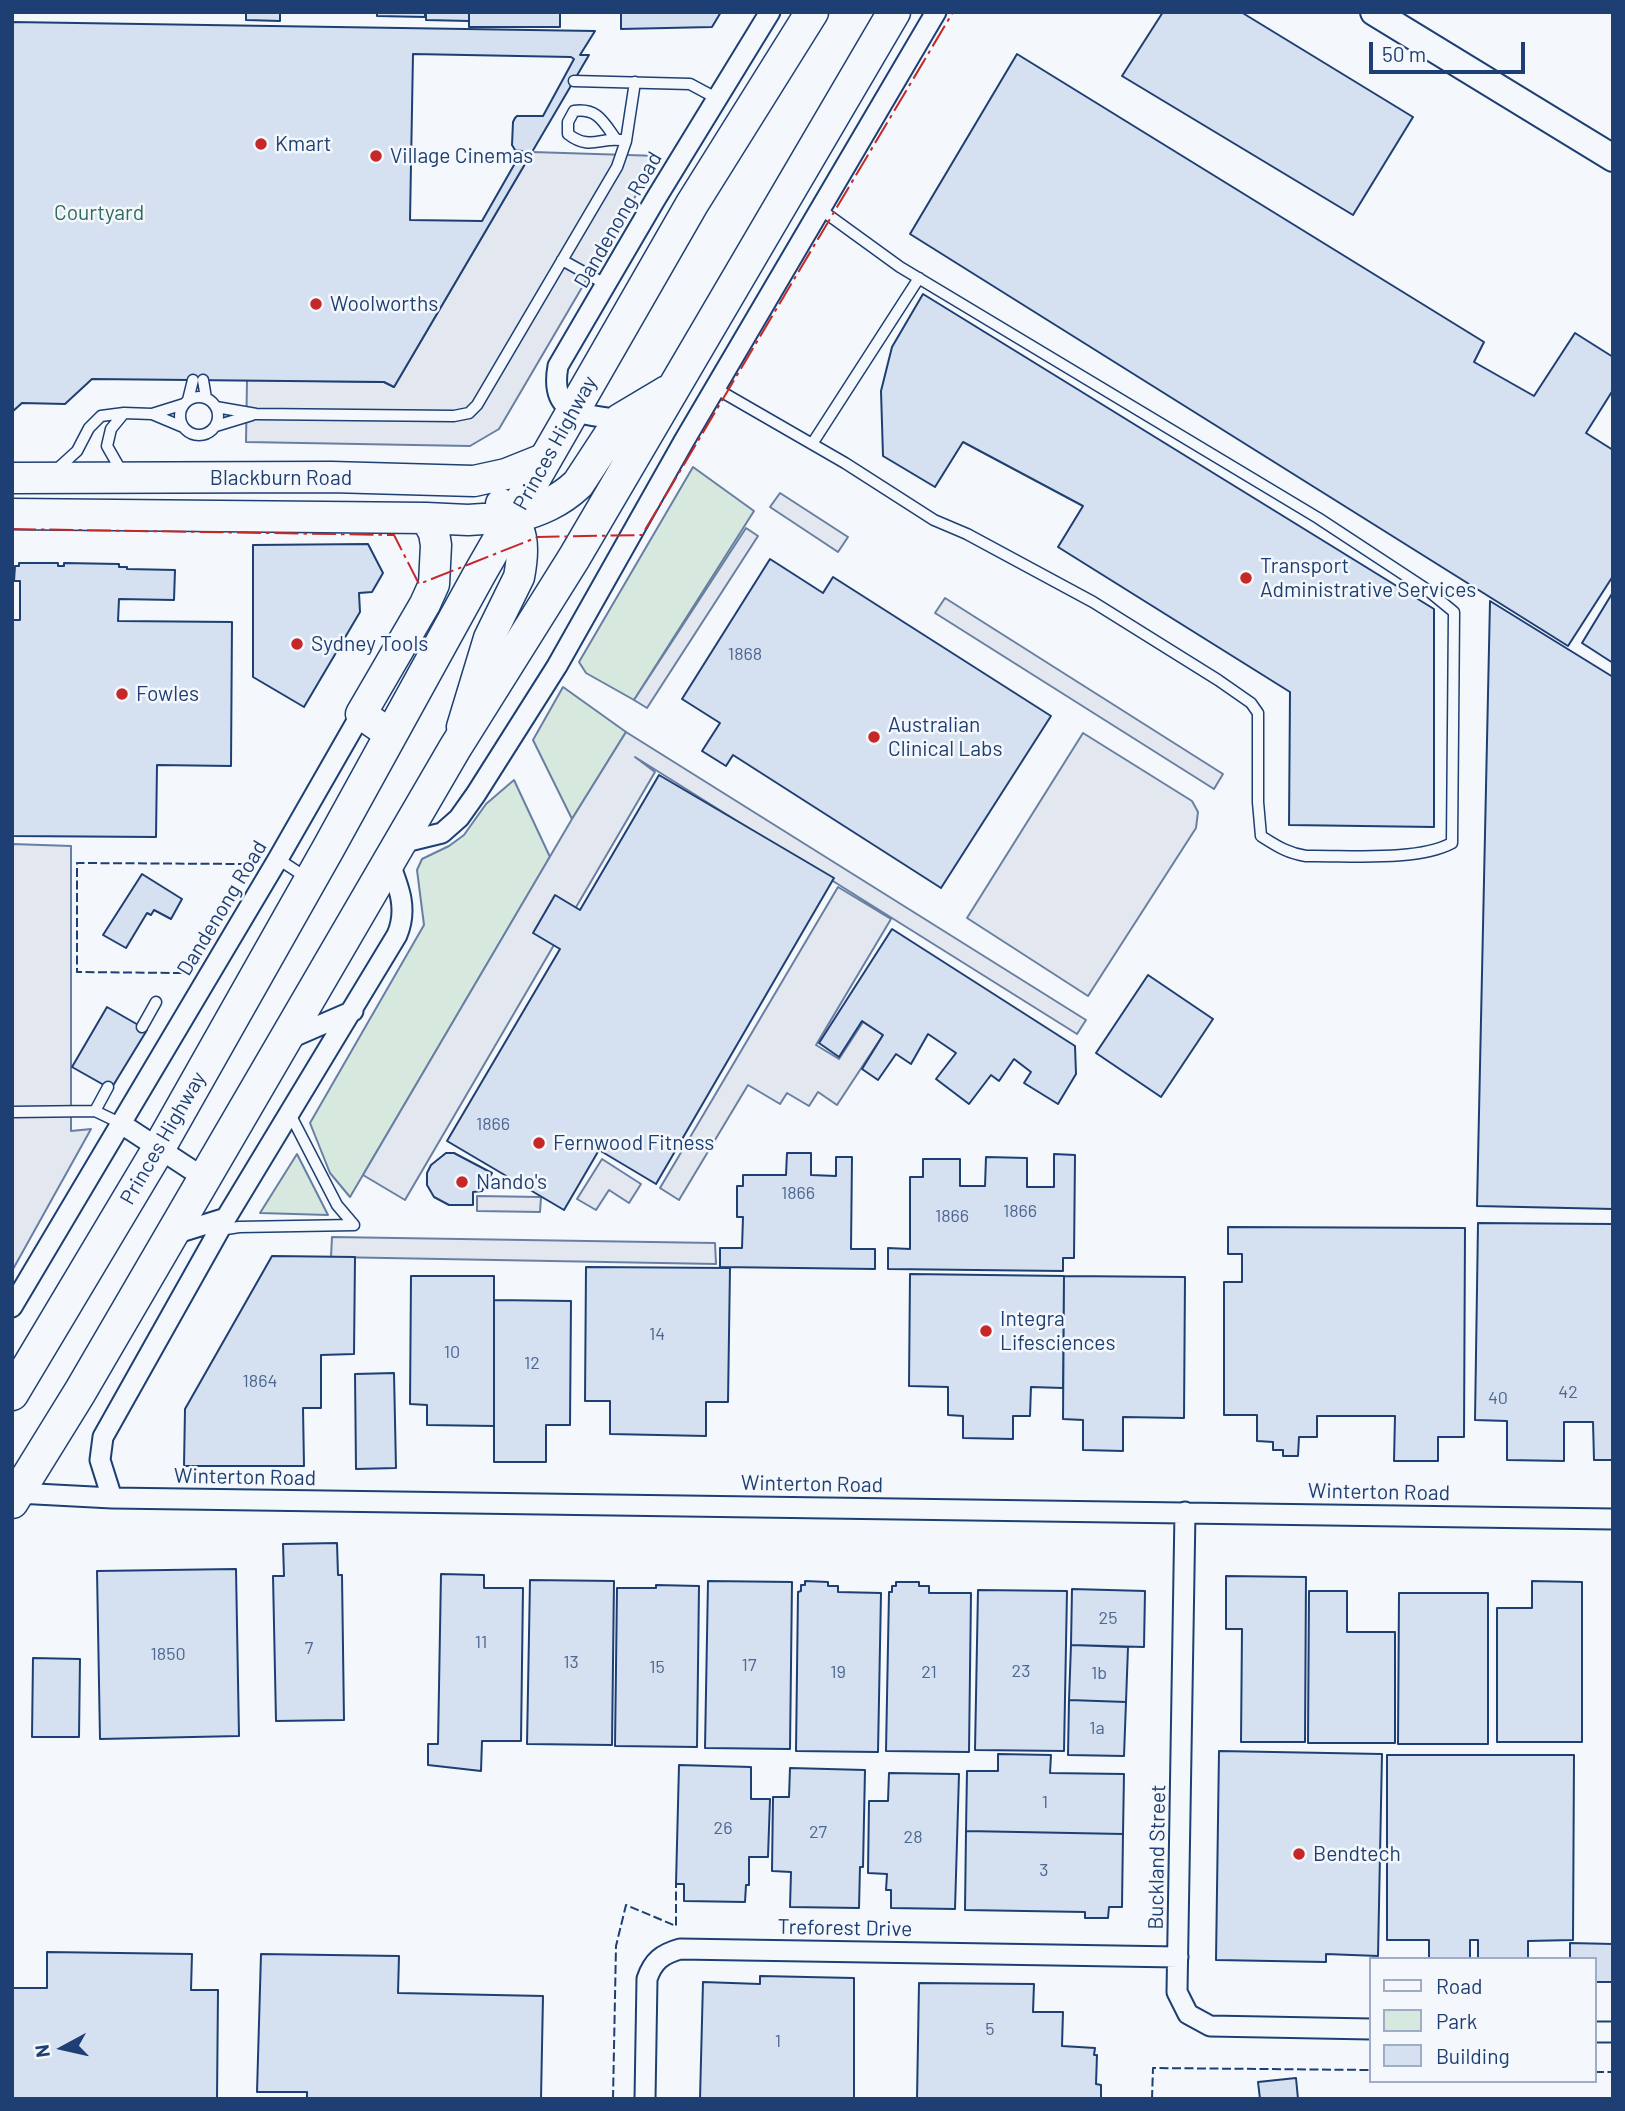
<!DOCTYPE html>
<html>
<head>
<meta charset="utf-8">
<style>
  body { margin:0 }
  #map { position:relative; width:1625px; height:2111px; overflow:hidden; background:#f4f7fb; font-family:Barlow,sans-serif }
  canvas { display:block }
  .frame { position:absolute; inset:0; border:14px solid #1d3f73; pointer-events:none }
  .legend { position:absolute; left:1369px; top:1957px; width:228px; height:126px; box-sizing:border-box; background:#f4f7fb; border:2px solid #9eadc5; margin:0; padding:9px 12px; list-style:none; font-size:21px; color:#1d3f73 }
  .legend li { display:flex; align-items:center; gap:14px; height:35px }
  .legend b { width:35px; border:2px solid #9eadc5 }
  .north { position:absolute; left:28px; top:2013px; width:70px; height:70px; -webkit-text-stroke:5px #f4f7fb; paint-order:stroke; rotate:262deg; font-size:19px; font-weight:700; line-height:28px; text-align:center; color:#1d3f73 }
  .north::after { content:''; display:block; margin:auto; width:24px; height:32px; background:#1d3f73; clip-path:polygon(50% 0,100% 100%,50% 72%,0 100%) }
  .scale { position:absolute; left:1369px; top:42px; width:156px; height:32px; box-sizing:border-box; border:4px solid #1d3f73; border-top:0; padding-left:9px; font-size:21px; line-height:24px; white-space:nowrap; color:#1d3f73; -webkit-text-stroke:5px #f4f7fb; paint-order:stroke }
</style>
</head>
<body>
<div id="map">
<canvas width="1625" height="2111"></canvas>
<div class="frame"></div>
<ul class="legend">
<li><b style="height:9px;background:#f4f7fb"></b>Road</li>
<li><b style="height:19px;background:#d7e8df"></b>Park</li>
<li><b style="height:19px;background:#d5e0f0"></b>Building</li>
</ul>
<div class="north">N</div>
<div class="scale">50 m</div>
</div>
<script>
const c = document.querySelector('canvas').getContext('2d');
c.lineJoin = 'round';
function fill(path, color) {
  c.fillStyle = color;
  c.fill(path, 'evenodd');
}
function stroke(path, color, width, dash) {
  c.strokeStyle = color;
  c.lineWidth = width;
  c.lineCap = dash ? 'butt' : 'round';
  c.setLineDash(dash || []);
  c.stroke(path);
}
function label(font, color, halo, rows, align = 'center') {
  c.font = font + ' Barlow,sans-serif';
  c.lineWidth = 5;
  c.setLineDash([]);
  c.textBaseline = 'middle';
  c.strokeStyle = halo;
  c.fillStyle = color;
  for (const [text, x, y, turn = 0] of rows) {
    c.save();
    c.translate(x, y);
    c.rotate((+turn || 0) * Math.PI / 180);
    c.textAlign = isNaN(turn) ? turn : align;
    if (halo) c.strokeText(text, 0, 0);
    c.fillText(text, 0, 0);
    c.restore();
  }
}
const green = new Path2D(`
  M 693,467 L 754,511 L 634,700 L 586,673 L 579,662 Z
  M 563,687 L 626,732 L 572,819 L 533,740 Z
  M 514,780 L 550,857 L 350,1197 L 330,1173 L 310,1123 L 424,925 L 417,870 L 422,859 L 449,846 L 464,835 L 486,804 Z
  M 297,1154 L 328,1215 L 260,1213 Z`);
const parking = new Path2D(`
  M 532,152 L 659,156 L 499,429 L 470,446 L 246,442 L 247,380 L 384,382 L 394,387 Z
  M 780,493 L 848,537 L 838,552 L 770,507 Z
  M 746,528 L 758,536 L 647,708 L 634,700 Z
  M 945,598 L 1223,774 L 1214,789 L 935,613 Z
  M 626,732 L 1086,1020 L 1077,1034 L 635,757 L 655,772 L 405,1200 L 363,1175 L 572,819 Z
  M 1083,733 L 1192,801 L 1198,812 L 1196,828 L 1088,996 L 967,918 Z
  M 12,844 L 71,846 L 71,1131 L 91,1129 L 12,1271 Z
  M 838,887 L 891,919 L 816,1045 L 839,1059 L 863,1022 L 883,1035 L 837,1105 L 818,1092 L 809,1106 L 787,1093 L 780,1104 L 748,1085 L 679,1200 L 660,1188 Z
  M 602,1159 L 641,1184 L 629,1203 L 609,1190 L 596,1210 L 577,1199 Z
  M 477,1196 L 541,1197 L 540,1212 L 477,1211 Z
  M 332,1237 L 715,1243 L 716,1264 L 331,1257 Z`);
const building = new Path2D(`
  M 246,12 L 280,12 L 280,21 L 246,20 Z
  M 377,12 L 425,12 L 425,17 L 377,16 Z
  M 426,12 L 469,12 L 469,21 L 426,20 Z
  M 469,12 L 560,12 L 560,27 L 469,27 Z
  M 621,12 L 721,12 L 712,27 L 621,29 Z
  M 1163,12 L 1241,12 L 1413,117 L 1353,215 L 1122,76 Z
  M 12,22 L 595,31 L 580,55 L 589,55 L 394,387 L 384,382 L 92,379 L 65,404 L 22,403 L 12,412 Z
  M 413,54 L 571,57 L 574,59 L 543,116 L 517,116 L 515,118 L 513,122 L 512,145 L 515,150 L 522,151 L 482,221 L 410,220 Z
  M 1017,54 L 1484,342 L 1474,362 L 1534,396 L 1575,333 L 1613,357 L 1613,390 L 1586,433 L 1613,450 L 1613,576 L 1568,646 L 910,234 Z
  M 923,294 L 1434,609 L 1434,827 L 1289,825 L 1290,692 L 1058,547 L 1083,506 L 963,442 L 935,487 L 883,456 L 881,391 L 892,347 Z
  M 368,544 L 383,573 L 372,592 L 359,593 L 360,612 L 304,707 L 253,677 L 253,545 Z
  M 770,559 L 823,593 L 833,577 L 1051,716 L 941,888 L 733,755 L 726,766 L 702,751 L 720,723 L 682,699 Z
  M 19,563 L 58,563 L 58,566 L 64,566 L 64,563 L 119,564 L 119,567 L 127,567 L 127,569 L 175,570 L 174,600 L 119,599 L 118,621 L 232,622 L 231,766 L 157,765 L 156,837 L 12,836 L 12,620 L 20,620 L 20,581 L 14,581 L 15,566 L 19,566 Z
  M 1613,592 L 1613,663 L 1582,643 Z
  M 1490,601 L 1613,677 L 1613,1209 L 1477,1206 Z
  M 659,775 L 834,878 L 656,1184 L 599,1150 L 564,1210 L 447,1141 L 560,949 L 533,933 L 555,895 L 580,910 Z
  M 142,874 L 182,899 L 171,919 L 154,910 L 151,915 L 147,913 L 126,948 L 103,935 Z
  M 892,929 L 1075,1046 L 1076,1074 L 1058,1104 L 1024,1083 L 1031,1072 L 1014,1059 L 999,1081 L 991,1075 L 969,1104 L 936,1079 L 956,1053 L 928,1034 L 911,1064 L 896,1054 L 878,1080 L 862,1069 L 883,1035 L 862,1021 L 839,1057 L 819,1043 Z
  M 1148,975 L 1213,1019 L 1161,1097 L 1096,1053 Z
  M 107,1007 L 147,1030 L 111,1089 L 72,1067 Z
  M 446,1153 L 454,1153 L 492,1173 L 482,1191 L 473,1192 L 473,1205 L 449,1205 L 434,1197 L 427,1185 L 427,1173 L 431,1165 Z
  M 787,1153 L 811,1153 L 811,1175 L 836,1176 L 836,1157 L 852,1157 L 851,1249 L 875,1249 L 875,1269 L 720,1267 L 720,1248 L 742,1248 L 743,1217 L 737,1217 L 737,1186 L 743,1186 L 743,1175 L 786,1175 Z
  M 1054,1154 L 1075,1155 L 1074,1258 L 1063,1258 L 1063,1271 L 888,1269 L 888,1248 L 910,1249 L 910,1177 L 923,1177 L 923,1159 L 960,1159 L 960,1186 L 985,1186 L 986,1157 L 1027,1158 L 1027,1187 L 1054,1187 Z
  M 1478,1223 L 1613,1224 L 1613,1460 L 1594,1460 L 1593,1422 L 1564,1422 L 1564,1461 L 1507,1460 L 1507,1421 L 1475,1420 Z
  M 1228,1227 L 1465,1228 L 1464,1437 L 1438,1437 L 1438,1461 L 1394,1461 L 1395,1416 L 1317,1416 L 1317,1437 L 1299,1437 L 1298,1456 L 1283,1456 L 1283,1450 L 1273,1450 L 1273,1442 L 1257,1441 L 1257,1415 L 1224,1415 L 1224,1282 L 1242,1282 L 1242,1254 L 1228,1254 Z
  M 272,1256 L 355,1257 L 354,1354 L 321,1355 L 321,1408 L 303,1408 L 304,1466 L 184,1466 L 185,1409 Z
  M 586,1267 L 730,1268 L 728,1402 L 706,1402 L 706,1436 L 610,1434 L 610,1401 L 585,1401 Z
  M 910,1274 L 1064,1276 L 1063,1388 L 1031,1387 L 1030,1416 L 1013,1416 L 1013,1439 L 963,1438 L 963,1416 L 948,1415 L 948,1387 L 909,1386 Z
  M 411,1276 L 494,1276 L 494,1426 L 427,1425 L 427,1405 L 410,1404 Z
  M 1064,1276 L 1185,1277 L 1184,1418 L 1123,1417 L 1123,1451 L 1083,1450 L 1083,1420 L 1063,1419 Z
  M 494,1300 L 571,1301 L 570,1425 L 546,1425 L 546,1462 L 494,1462 Z
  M 394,1373 L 396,1468 L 356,1469 L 355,1374 Z
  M 337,1543 L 338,1575 L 342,1575 L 344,1720 L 276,1721 L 273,1576 L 284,1576 L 283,1544 Z
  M 236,1569 L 239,1736 L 100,1739 L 97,1571 Z
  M 441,1574 L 484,1575 L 484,1588 L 523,1588 L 521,1741 L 482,1741 L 481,1771 L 428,1765 L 428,1744 L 438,1744 Z
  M 1226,1576 L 1306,1577 L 1305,1742 L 1241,1742 L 1242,1629 L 1226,1629 Z
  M 530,1580 L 614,1581 L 612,1745 L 527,1744 Z
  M 708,1581 L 792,1582 L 790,1749 L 705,1748 Z
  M 805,1581 L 828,1582 L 828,1586 L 838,1586 L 838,1592 L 881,1593 L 878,1752 L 796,1751 L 798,1592 L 801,1591 L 801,1585 L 805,1585 Z
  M 1532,1581 L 1582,1582 L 1582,1742 L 1497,1742 L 1497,1608 L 1532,1608 Z
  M 896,1582 L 919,1582 L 919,1586 L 929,1586 L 929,1593 L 971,1593 L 969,1752 L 886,1751 L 889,1592 L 892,1592 L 892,1586 L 896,1586 Z
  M 656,1585 L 699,1586 L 697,1747 L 615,1746 L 617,1588 L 656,1588 Z
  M 1072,1589 L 1145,1591 L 1144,1647 L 1071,1645 Z
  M 978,1590 L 1067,1591 L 1064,1751 L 975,1750 Z
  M 1309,1591 L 1347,1591 L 1347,1632 L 1395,1632 L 1395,1743 L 1308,1743 Z
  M 1399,1593 L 1488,1593 L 1488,1744 L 1398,1744 Z
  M 1071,1645 L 1128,1647 L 1126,1702 L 1069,1700 Z
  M 33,1658 L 80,1659 L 79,1737 L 32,1737 Z
  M 1069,1700 L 1126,1702 L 1124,1756 L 1068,1755 Z
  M 1219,1751 L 1382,1754 L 1378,1956 L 1326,1954 L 1326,1962 L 1216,1960 Z
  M 998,1754 L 1051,1755 L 1050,1773 L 1124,1774 L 1123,1834 L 966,1831 L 967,1771 L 998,1771 Z
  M 1387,1755 L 1574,1755 L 1573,1940 L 1528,1941 L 1528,1959 L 1478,1959 L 1478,1940 L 1470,1940 L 1470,1959 L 1429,1959 L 1429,1940 L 1387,1940 Z
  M 679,1765 L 751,1767 L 751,1799 L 770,1799 L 768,1857 L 749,1857 L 749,1885 L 746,1885 L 745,1902 L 684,1901 L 684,1884 L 676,1884 Z
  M 790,1768 L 865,1770 L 863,1867 L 860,1867 L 859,1908 L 790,1907 L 791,1872 L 772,1871 L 773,1797 L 789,1797 Z
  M 889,1773 L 959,1774 L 955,1909 L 891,1908 L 891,1890 L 886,1890 L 887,1874 L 868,1873 L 869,1801 L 888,1801 Z
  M 966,1831 L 1123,1834 L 1122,1907 L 1109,1907 L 1108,1918 L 1085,1918 L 1085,1912 L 965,1910 Z
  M 1570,1943 L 1613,1944 L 1613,1982 L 1595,1982 L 1595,1959 L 1570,1959 Z
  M 47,1952 L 192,1954 L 191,1990 L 218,1990 L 217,2099 L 12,2099 L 12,1988 L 47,1988 Z
  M 261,1954 L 399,1956 L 398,1993 L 543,1996 L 541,2099 L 307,2099 L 307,2092 L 257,2092 Z
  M 760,1976 L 854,1978 L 854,2099 L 700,2099 L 703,1982 L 760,1984 Z
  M 919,1983 L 1034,1984 L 1033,2012 L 1063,2012 L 1062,2046 L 1095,2048 L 1094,2055 L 1097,2055 L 1096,2084 L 1101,2085 L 1101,2099 L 917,2099 Z
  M 1296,2078 L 1298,2099 L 1260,2099 L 1258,2082 Z`);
const service = new Path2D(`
  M 574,81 L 690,84 L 718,99
  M 615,138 C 603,121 597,108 574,111 L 568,122 L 568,134 C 591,152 602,135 626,141
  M 562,260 L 607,285
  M 203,380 L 206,398
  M 715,388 L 845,463 L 934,520 L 967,534 L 1093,602 L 1218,680 L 1251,703 L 1258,713 L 1258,802 L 1261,836 C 1277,846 1287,853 1306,856 C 1348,855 1416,862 1452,843 L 1454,612 L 1426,589 L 1318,518 L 900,267 L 820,209
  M180 416a19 19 0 1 1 38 0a19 19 0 1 1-38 0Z
  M 188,400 L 193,380
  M 216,407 L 256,414 L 454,416 L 469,413 L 477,405 L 617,167 L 626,141 L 635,82
  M 152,414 L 183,427
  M 216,426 L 252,415
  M 812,444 L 919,278
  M 55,471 L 77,451 L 89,428 L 101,416 L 124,413 L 152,414 L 184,404
  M 123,474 L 107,446 L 111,429 L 124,413
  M 278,859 L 307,878
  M 142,1027 L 156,1002
  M 95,1111 L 108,1087
  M 12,1112 L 95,1111 L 120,1123
  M 290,1114 L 337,1205 L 354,1225
  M 220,1230 L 239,1227 L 354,1225`);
const minor = new Path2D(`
  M 620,420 C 582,413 549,416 558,366 L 655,200 L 770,12
  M 401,843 L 442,833 L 459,818 L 476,794 L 557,666 L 684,441 L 936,12
  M 286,1040 L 353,1011
  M 120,1123 L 204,1178
  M 171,1235 L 226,1218
  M 12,1307 L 278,859 L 361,714
  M 12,1490 L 17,1493 L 112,1498 L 1613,1519
  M 112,1498 L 100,1460 L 103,1437 L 226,1218 L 397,935 C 408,909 399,887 389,862
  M 1185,1512 L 1177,1992 L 1188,2014 L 1210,2026 L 1371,2029
  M 1595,2032 L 1613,2032
  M 645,2099 L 647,1979 C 653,1961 662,1954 680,1949 L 1178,1957`);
const secondary = new Path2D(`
  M 1374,12 L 1613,158`);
const primary = new Path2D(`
  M 12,478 L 331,477 L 474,481 L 506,474 L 546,458
  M 12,514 L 426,518 L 468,520 L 514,517
  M 462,727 L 489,638 L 519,577 C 525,546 524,527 501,504
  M 390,734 L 361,714 L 425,604 L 434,584 L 436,545 L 434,533 L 426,518`);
const trunk = new Path2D(`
  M 514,517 C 539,510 559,502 578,484 L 620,420 L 667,392
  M 12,1394 L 159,1148 L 328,849 L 480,573 L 692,204 L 812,12
  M 12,1502 L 80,1392 L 455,748 L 574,558 L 894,12`);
const fence = new Path2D(`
  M 182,973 L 77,972 L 77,863 L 244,864
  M 1595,2072 L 1613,2072
  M 613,2099 L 616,1946 L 626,1905 L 676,1926 L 676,1884
  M 1152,2099 L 1153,2068 L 1371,2070`);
const power = new Path2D(`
  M 12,529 L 394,535 L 419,584 L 538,537 L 642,535 L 953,12`);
const markers = [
  [261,144,7,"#c62828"],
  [376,156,7,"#c62828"],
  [316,304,7,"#c62828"],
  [1246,578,7,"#c62828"],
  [297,644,7,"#c62828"],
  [122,694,7,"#c62828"],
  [874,737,7,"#c62828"],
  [539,1143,7,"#c62828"],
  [462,1182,7,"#c62828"],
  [986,1331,7,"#c62828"],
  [1299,1854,7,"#c62828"]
];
const numberNames = [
  ["1868",745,654],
  ["1866",493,1124],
  ["1866",798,1193],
  ["1866",1020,1211],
  ["1866",952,1216],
  ["14",657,1334],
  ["10",452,1352],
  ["12",532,1363],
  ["1864",260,1381],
  ["42",1568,1392],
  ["40",1498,1398],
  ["25",1108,1618],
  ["11",481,1642],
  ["7",309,1648],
  ["1850",168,1654],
  ["13",571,1662],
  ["17",749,1665],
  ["15",657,1667],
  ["23",1021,1671],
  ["19",838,1672],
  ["21",929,1672],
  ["1b",1099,1673],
  ["1a",1097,1728],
  ["1",1045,1802],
  ["26",723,1828],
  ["27",818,1832],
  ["28",913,1837],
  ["3",1044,1870],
  ["5",990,2029],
  ["1",778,2041]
];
const poiNames = [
  ["Kmart",275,144],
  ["Village Cinemas",390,156],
  ["Woolworths",330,304],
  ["Transport",1260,566],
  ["Administrative Services",1260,590],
  ["Sydney Tools",311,644],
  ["Fowles",136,694],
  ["Australian",888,725],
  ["Clinical Labs",888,749],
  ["Fernwood Fitness",553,1143],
  ["Nando's",476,1182],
  ["Integra",1000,1319],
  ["Lifesciences",1000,1343],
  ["Bendtech",1313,1854]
];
const parkNames = [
  ["Courtyard",99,213]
];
const streetNames = [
  ["Dandenong Road",618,220,-60],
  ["Princes Highway",555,443,-61],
  ["Blackburn Road",281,478],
  ["Dandenong Road",222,908,-59],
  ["Princes Highway",163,1138,-60],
  ["Winterton Road",245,1477,1],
  ["Winterton Road",812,1484,1],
  ["Winterton Road",1379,1492,1],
  ["Buckland Street",1157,1857,-89],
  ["Treforest Drive",845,1928,1]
];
fill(green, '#d7e8df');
stroke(green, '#687fa3', 2);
fill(parking, '#e3e8f0');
stroke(parking, '#687fa3', 2);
fill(building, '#d5e0f0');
stroke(building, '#1d3f73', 2);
stroke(service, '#1d3f73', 13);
stroke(minor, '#1d3f73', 23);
stroke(secondary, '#1d3f73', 30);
stroke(primary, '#1d3f73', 33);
stroke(trunk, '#1d3f73', 35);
stroke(service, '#f4f7fb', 10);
stroke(minor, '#f4f7fb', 19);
stroke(secondary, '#f4f7fb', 26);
stroke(primary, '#f4f7fb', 30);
stroke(trunk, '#f4f7fb', 32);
stroke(fence, '#1d3f73', 2, [9, 3.5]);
stroke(power, '#c62828', 2, [24, 5, 3.5, 5]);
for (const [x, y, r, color] of markers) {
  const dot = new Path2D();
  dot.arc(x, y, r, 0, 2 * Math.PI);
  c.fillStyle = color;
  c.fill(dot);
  stroke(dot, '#f4f7fb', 2.5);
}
label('18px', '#4b6792', null, numberNames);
label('21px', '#1d3f73', '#f4f7fb', poiNames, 'left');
label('21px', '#2c6c60', '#f4f7fb', parkNames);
label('21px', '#1d3f73', '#f4f7fb', streetNames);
</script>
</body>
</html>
